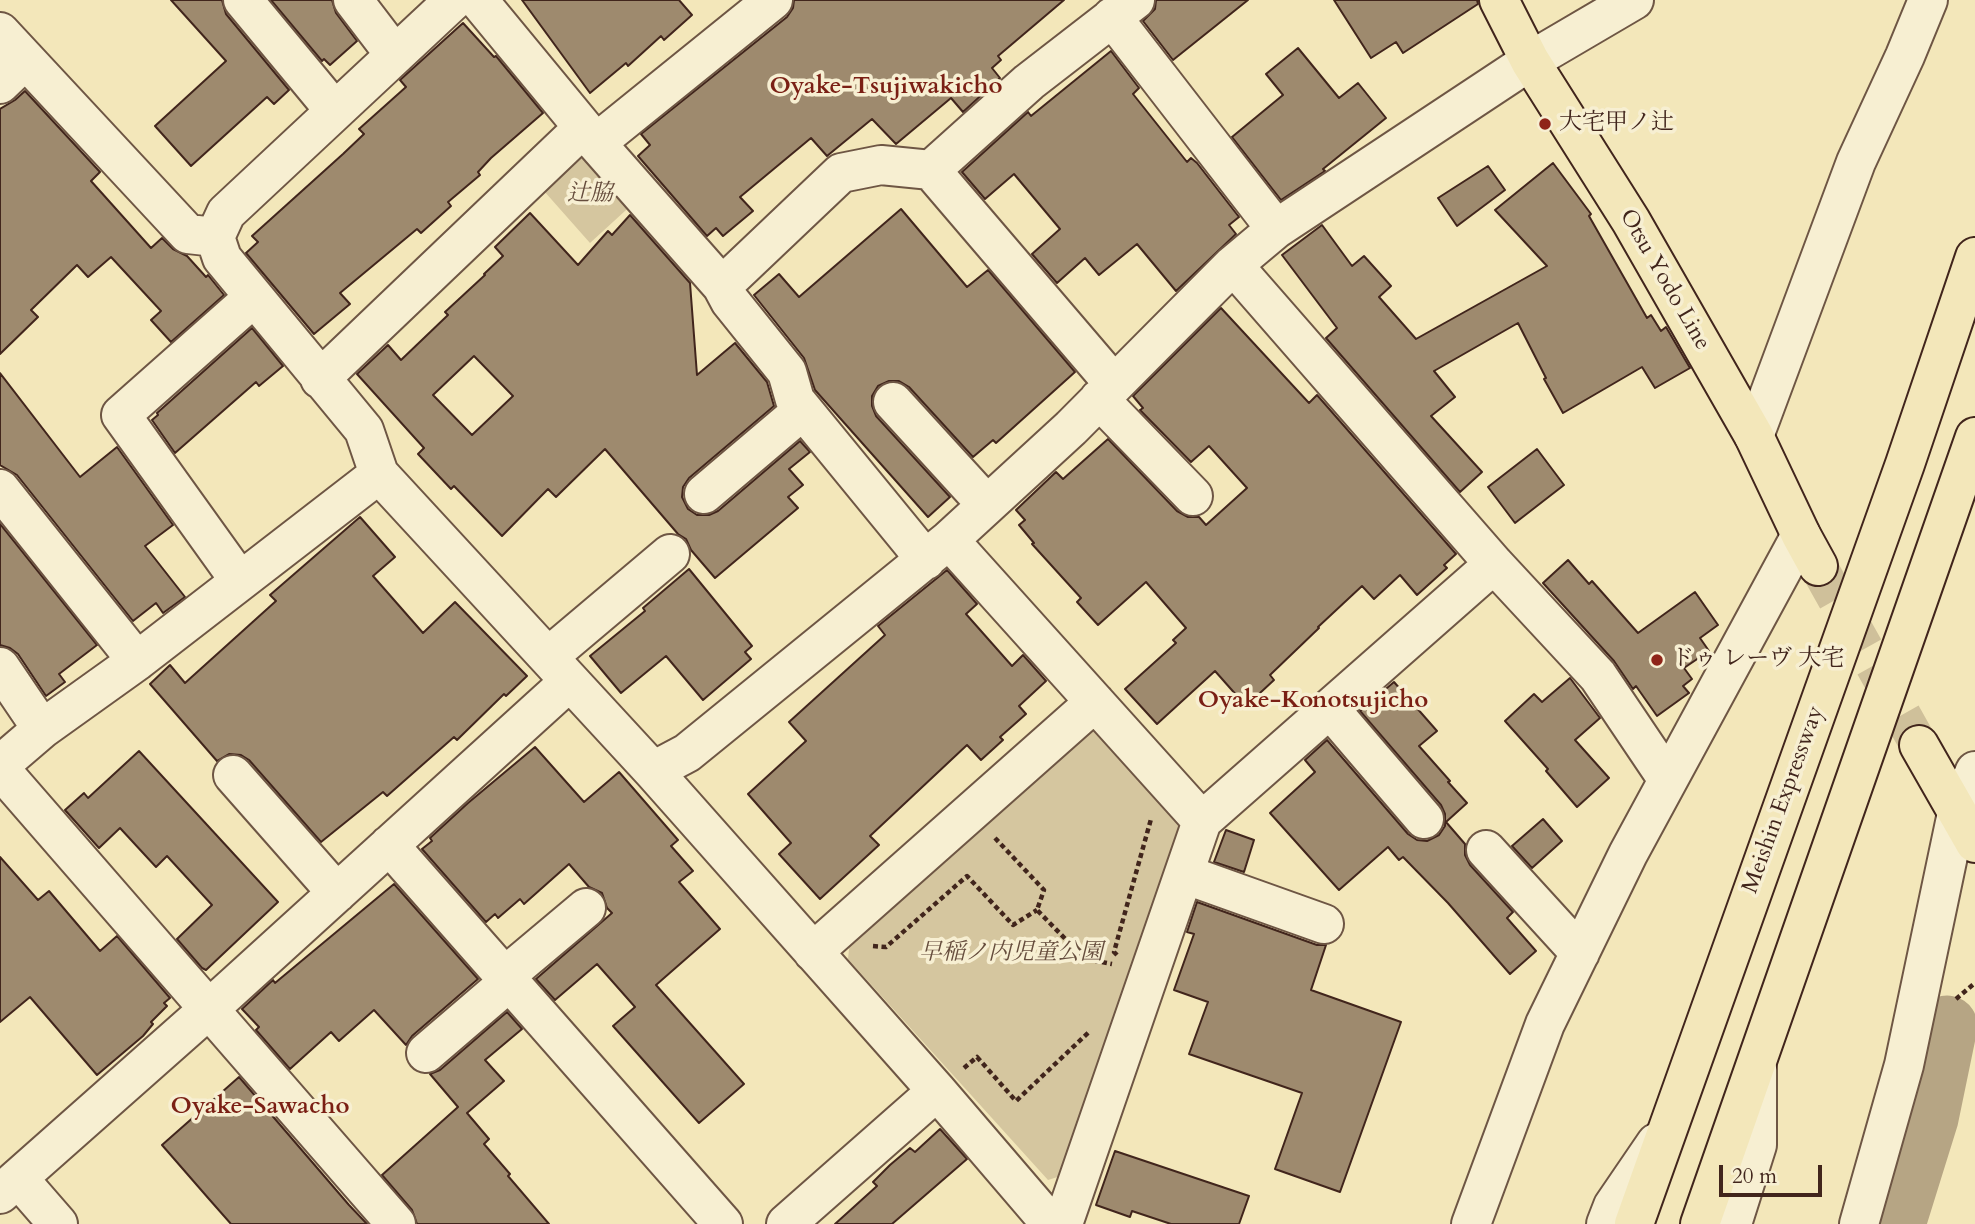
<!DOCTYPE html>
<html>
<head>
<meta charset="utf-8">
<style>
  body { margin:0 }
  #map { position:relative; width:1975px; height:1224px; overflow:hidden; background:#f3e7ba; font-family:Cardo,serif }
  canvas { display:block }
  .scale { position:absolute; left:1719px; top:1165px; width:103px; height:32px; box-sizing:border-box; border:4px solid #41251c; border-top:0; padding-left:9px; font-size:21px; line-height:24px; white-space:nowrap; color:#41251c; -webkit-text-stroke:5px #f7efd2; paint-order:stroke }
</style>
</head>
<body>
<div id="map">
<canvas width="1975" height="1224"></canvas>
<div class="scale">20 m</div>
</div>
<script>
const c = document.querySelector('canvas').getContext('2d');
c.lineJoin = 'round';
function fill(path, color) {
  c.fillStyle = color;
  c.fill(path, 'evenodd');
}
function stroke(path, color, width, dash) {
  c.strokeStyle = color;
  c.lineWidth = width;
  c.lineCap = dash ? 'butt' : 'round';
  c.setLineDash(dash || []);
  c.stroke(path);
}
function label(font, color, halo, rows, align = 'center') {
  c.font = font + ' Cardo,"Noto Serif JP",serif';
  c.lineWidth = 7;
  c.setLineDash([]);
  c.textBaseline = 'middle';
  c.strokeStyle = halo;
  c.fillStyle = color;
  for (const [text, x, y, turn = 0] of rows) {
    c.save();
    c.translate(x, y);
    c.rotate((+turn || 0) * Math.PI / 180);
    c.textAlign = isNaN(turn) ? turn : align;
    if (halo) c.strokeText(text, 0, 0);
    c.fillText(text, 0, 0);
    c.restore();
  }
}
const green = new Path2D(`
  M 582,157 L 599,157 L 637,200 L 590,243 L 544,191 Z
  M 1083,723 L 1102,725 L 1186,815 L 1067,1174 L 1048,1180 L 848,959 L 851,930 Z`);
const river = new Path2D(`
  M 1895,1224 L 1928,1118 L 1947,1026`);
const building = new Path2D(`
  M 171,0 L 222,0 L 226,14 L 289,90 L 274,104 L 267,97 L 191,166 L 155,126 L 226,61 Z
  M 271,0 L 332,0 L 336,13 L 357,41 L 330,65 L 324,59 L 322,61 Z
  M 522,0 L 679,0 L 692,15 L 664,40 L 661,36 L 628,66 L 626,63 L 590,93 Z
  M 794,0 L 1064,0 L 998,56 L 1001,60 L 992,68 L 1000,78 L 963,112 L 951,98 L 896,144 L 872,119 L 827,156 L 811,138 L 740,197 L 753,211 L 723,236 L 716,228 L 707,236 L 638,156 L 650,145 L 641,134 L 787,17 L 793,8 Z
  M 1156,0 L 1248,0 L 1173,60 L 1143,21 L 1155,9 Z
  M 1334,0 L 1477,0 L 1478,4 L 1403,53 L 1396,42 L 1371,58 Z
  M 463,23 L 494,57 L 496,56 L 543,113 L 491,158 L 478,172 L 480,175 L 448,202 L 451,206 L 421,233 L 417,229 L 340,293 L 350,304 L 314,334 L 246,253 L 258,242 L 252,236 L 343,154 L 364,134 L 359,129 L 406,87 L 400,80 Z
  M 1298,48 L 1339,98 L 1358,83 L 1386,118 L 1323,169 L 1325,171 L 1281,200 L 1232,137 L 1283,95 L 1266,74 Z
  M 1111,51 L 1139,88 L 1133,94 L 1187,162 L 1191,158 L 1197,163 L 1239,217 L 1229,225 L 1236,234 L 1176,291 L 1137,244 L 1099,275 L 1085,258 L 1057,283 L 1032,254 L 1060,229 L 1014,174 L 985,199 L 962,172 L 1028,112 L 1031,116 Z
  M 25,91 L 100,172 L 91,181 L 151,248 L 162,238 L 173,249 L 187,256 L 206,277 L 208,275 L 224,295 L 171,342 L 151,320 L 161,311 L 111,257 L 88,277 L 77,265 L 31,310 L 38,317 L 0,354 L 0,109 L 15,100 Z
  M 1553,163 L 1591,214 L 1589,216 L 1647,318 L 1651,315 L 1661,331 L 1666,327 L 1690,368 L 1655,388 L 1642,367 L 1563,413 L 1544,379 L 1546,378 L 1518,323 L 1434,371 L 1455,397 L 1431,416 L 1482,472 L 1460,492 L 1326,338 L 1337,328 L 1282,255 L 1322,225 L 1352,266 L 1364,256 L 1391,286 L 1379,297 L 1416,339 L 1547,266 L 1495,210 Z
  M 1488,166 L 1505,190 L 1457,226 L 1438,198 Z
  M 901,209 L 967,287 L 988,270 L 1075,372 L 996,443 L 993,440 L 973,457 L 909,387 L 899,381 L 889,381 L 878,386 L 872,396 L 872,406 L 876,416 L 950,497 L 928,517 L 815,390 L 804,358 L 754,295 L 779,274 L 799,297 Z
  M 530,213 L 578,265 L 608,231 L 612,235 L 630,215 L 690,283 L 697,375 L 735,343 L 767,382 L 774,406 L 689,478 L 683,487 L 682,497 L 688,509 L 697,515 L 709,515 L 718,511 L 800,441 L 810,452 L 789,469 L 803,485 L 788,497 L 798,508 L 715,578 L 691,550 L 686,539 L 678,534 L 605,449 L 556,497 L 548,489 L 502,536 L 454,486 L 451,489 L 418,454 L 424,448 L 357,374 L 388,345 L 401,360 L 448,315 L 445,312 L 485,275 L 484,274 L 503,256 L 495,247 ZM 474,356 L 513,396 L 472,435 L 433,395 Z
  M 1221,308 L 1309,403 L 1317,395 L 1456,554 L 1444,565 L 1447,568 L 1417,595 L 1400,575 L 1374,599 L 1362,586 L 1318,627 L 1319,628 L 1270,675 L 1274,680 L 1246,706 L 1215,671 L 1157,724 L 1125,689 L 1176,643 L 1173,640 L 1186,628 L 1146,582 L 1098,625 L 1077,602 L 1081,598 L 1032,544 L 1034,543 L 1019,525 L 1025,520 L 1016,510 L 1056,472 L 1063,479 L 1108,439 L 1177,511 L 1188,517 L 1199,517 L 1206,525 L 1247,488 L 1209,446 L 1191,462 L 1140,410 L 1143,408 L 1133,396 Z
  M 252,328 L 283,366 L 259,386 L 256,382 L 175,453 L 152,420 L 158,415 L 157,413 Z
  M 0,373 L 80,477 L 117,447 L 173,525 L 145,546 L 185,597 L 163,613 L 156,603 L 133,621 L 17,475 L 0,465 Z
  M 1537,449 L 1564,485 L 1515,523 L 1488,487 Z
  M 360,517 L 395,557 L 373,576 L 423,633 L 455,602 L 527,676 L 506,696 L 504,694 L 457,740 L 454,737 L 387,796 L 383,792 L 321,842 L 249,760 L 241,755 L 229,754 L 217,761 L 150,684 L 170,665 L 185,683 L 276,601 L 270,595 Z
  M 0,524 L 97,645 L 59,674 L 65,682 L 46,696 L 18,654 L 10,648 L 0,645 Z
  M 1568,560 L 1589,584 L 1592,581 L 1638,633 L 1695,592 L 1718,625 L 1700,638 L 1709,651 L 1684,668 L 1692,679 L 1683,686 L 1689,693 L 1657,716 L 1636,686 L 1633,689 L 1614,661 L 1543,583 Z
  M 689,569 L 752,646 L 745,652 L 751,659 L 703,700 L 666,656 L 621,693 L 590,656 L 645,611 L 643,608 Z
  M 947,570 L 977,604 L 966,614 L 1012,666 L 1023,655 L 1046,681 L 1019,706 L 1026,714 L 1000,737 L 1003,740 L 981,760 L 967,745 L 870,836 L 879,845 L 820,899 L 779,854 L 791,843 L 748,794 L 806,741 L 789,722 L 885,635 L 878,626 Z
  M 1570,678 L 1600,718 L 1575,740 L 1609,778 L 1577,807 L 1546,771 L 1548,769 L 1505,721 L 1534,694 L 1542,702 Z
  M 1394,682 L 1437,731 L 1419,746 L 1450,781 L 1448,782 L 1467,803 L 1446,822 L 1465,844 L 1465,855 L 1470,865 L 1513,912 L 1507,918 L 1536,951 L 1510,974 L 1448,903 L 1403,857 L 1399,860 L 1388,847 L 1339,890 L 1270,813 L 1315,772 L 1305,760 L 1327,740 L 1408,834 L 1417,840 L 1427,841 L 1439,835 L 1445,826 L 1445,814 L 1441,805 L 1360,711 Z
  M 535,747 L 584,802 L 619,772 L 678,840 L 671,846 L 693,871 L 679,882 L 720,929 L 656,985 L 744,1084 L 699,1123 L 613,1026 L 635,1007 L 597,964 L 555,1000 L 536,979 L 612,913 L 607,908 L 602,893 L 589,887 L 569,864 L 524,904 L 520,899 L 498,918 L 495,914 L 486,922 L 422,849 L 432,841 L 430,838 L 468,803 Z
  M 139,751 L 278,902 L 206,970 L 202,968 L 177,939 L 212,905 L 167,856 L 156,867 L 120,828 L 99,848 L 65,810 L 84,793 L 88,798 Z
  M 1543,819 L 1562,841 L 1532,868 L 1512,846 Z
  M 1226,830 L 1254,840 L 1244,872 L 1214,862 Z
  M 0,857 L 38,900 L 49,891 L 100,951 L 117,936 L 170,998 L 164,1003 L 167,1006 L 151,1022 L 153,1024 L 143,1036 L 97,1075 L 30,997 L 0,1022 Z
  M 394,884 L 478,979 L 412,1036 L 406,1045 L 374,1010 L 339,1041 L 331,1032 L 290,1069 L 256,1030 L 259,1027 L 242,1009 L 273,980 L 275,983 Z
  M 1197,902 L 1317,945 L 1326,945 L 1311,990 L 1401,1022 L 1340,1192 L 1275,1169 L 1302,1093 L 1189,1054 L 1208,1002 L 1174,990 L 1194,934 L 1187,932 Z
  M 507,1012 L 522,1029 L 485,1060 L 504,1081 L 467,1113 L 489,1139 L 484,1144 L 510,1174 L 508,1176 L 549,1224 L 417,1224 L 412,1210 L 382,1175 L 458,1107 L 430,1074 L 440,1070 Z
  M 239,1077 L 349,1205 L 367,1224 L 231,1224 L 209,1199 L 162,1145 Z
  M 940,1129 L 967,1159 L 892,1224 L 835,1224 L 877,1186 L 873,1182 L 890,1165 L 910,1148 L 915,1152 Z
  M 1115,1151 L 1249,1196 L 1239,1224 L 1171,1224 L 1132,1211 L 1130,1217 L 1096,1205 Z`);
const majorTunnel = new Path2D(`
  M 1818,566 L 1919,745`);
const path = new Path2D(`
  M 995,838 L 1044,890 L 1037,910 L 1085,959 L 1112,964
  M 873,946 L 886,947 L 967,876 L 1013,925 L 1037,910
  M 1117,955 L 1114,952 L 1151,819
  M 1956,999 L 1975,983
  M 964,1068 L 977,1057 L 1016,1101 L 1090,1031`);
const minor = new Path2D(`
  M 243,0 L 335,111
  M 353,0 L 395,55
  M 478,0 L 596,143 L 722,286 L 841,173 L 881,165 L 931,170 L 1114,384
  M 1112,17 L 1276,229
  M 0,32 L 188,234 L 215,237 L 222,258 L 364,430 L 379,474 L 653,771 L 937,1091 L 1051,1224
  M 0,84 L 25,60
  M 596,143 L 773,0
  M 931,170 L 1029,82 L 1135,0
  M 215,237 L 226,213 L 454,0
  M 1233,265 L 1494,564 L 1598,676 L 1668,780
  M 722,286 L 730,301 L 787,372 L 795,400 L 926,560
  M 320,379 L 583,128
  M 1099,399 L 1193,496
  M 893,402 L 987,505
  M 1754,436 L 1856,162 L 1905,56 L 1928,0
  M 0,489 L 137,661
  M 704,494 L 803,410
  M 949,540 L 1202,821 L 1063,1224
  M 240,581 L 121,415 L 253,298
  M 548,657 L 670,554
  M 0,667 L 42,729
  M 1330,709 L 1424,819
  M 0,765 L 42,729 L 137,661 L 379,474
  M 0,769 L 396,1224
  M 653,771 L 687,753 L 949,540 L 1071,428 L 1233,265 L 1276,229 L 1530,61 L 1634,0
  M 233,775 L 337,893
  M 1202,821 L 1494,564
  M 389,845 L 723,1224
  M 1486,850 L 1580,953
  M 1184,874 L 1324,924
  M 813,952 L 1095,702
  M 505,976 L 586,908
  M 426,1053 L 510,981
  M 18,1178 L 58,1224
  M 0,1194 L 209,1009 L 570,681
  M 786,1224 L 937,1091
  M 1471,1224 L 1545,1024 L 1628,854 L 1801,535
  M 1606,1224 L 1613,1206 L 1656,1143
  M 1732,1224 L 1757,1145 L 1757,1067
  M 1859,1224 L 1904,1065 L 1957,813 L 1975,771`);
const major = new Path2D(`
  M 1499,0 L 1530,61 L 1631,221 L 1754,436 L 1801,535 L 1818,566
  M 1919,745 L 1975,843`);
const highway = new Path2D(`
  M 1634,1224 L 1905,464 L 1975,257
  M 1700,1224 L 1975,437`);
const markers = [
  [1545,124,7,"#8f2418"],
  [1657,660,7,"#8f2418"]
];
const poiNames = [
  ["大宅甲ノ辻",1559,124],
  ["ドゥ レーヴ 大宅",1671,660]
];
const parkNames = [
  ["辻脇",590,195],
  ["早稲ノ内児童公園",1011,954]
];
const streetNames = [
  ["Otsu Yodo Line",1664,280,60],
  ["Meishin Expressway",1784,800,-70]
];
const neighbourhoodNames = [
  ["Oyake-Tsujiwakicho",886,87],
  ["Oyake-Konotsujicho",1313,701],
  ["Oyake-Sawacho",260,1107]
];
fill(green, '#d5c69f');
stroke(river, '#b6a584', 61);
fill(building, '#9e8a6e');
stroke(building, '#41251c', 2);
stroke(majorTunnel, '#cfc09a', 38, [38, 19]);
stroke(minor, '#6e5644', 42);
stroke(major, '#41251c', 42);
stroke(highway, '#41251c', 42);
stroke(path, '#41251c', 4.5, [5, 3.5]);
stroke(minor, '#f7efd2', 38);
stroke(major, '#f3e7ba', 38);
stroke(highway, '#f3e7ba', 38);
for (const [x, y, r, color] of markers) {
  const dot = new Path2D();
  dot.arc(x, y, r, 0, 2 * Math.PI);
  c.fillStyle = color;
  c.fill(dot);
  stroke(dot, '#f7efd2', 2.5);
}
label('23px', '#41251c', '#f7efd2', poiNames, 'left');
label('italic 23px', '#664d3d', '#f7efd2', parkNames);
label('23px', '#41251c', '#f7efd2', streetNames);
label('bold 24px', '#7a1f14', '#f7efd2', neighbourhoodNames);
</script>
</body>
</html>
